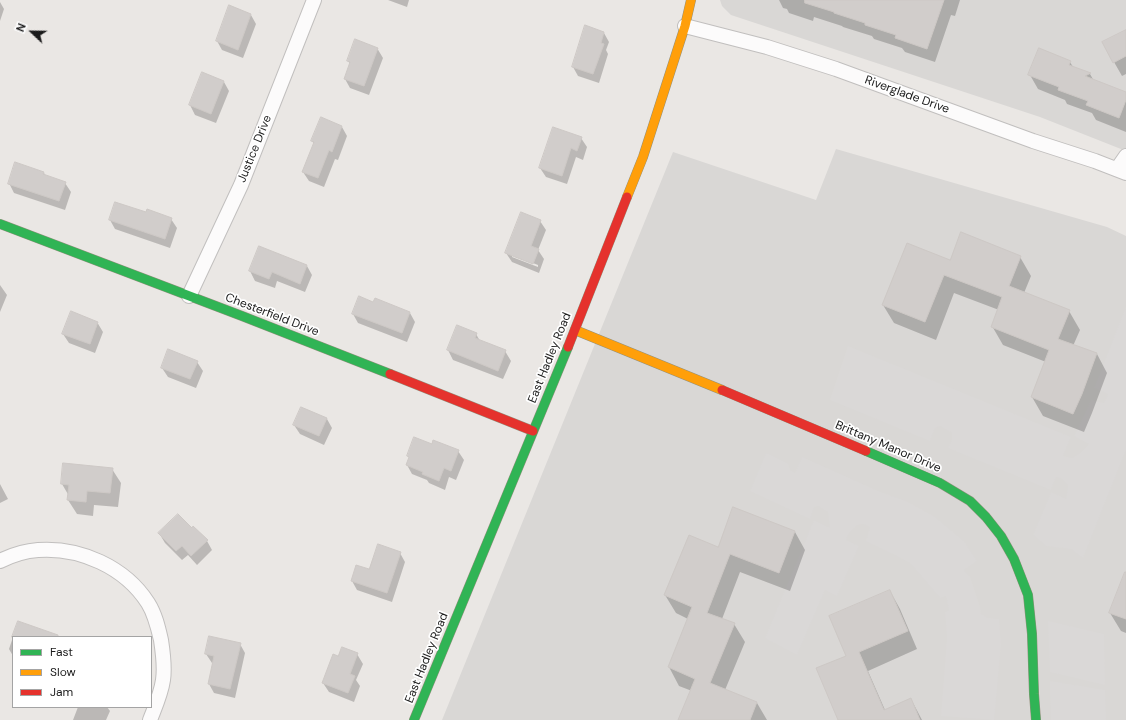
<!DOCTYPE html>
<html>
<head>
<meta charset="utf-8">
<style>
  body { margin:0 }
  #map { position:relative; width:1126px; height:720px; overflow:hidden; background:#eae7e4; font-family:"DM Sans",sans-serif }
  canvas { display:block }
  .legend { position:absolute; left:12px; top:636px; width:140px; height:72px; box-sizing:border-box; background:#fff; border:1px solid #a4a4a4; margin:0; padding:5px 7px; list-style:none; font-size:12px; color:#1b1b1b }
  .legend li { display:flex; align-items:center; gap:8px; height:20px }
  .legend b { width:20px; border:1px solid #a4a4a4 }
  .north { position:absolute; left:12px; top:12px; width:40px; height:40px; -webkit-text-stroke:3px #fff; paint-order:stroke; rotate:292deg; font-size:11px; font-weight:700; line-height:16px; text-align:center; color:#1b1b1b }
  .north::after { content:''; display:block; margin:auto; width:14px; height:18px; background:#1b1b1b; clip-path:polygon(50% 0,100% 100%,50% 72%,0 100%) }
</style>
</head>
<body>
<div id="map">
<canvas width="1126" height="720"></canvas>
<ul class="legend">
<li><b style="height:5px;background:#30b455"></b>Fast</li>
<li><b style="height:5px;background:#ff9f0a"></b>Slow</li>
<li><b style="height:5px;background:#e5322d"></b>Jam</li>
</ul>
<div class="north">N</div>
</div>
<script>
const c = document.querySelector('canvas').getContext('2d');
c.lineJoin = 'round';
function fill(path, color) {
  c.fillStyle = color;
  c.fill(path, 'evenodd');
}
function stroke(path, color, width, dash) {
  c.strokeStyle = color;
  c.lineWidth = width;
  c.lineCap = dash ? 'butt' : 'round';
  c.setLineDash(dash || []);
  c.stroke(path);
}
function label(font, color, halo, rows, align = 'center') {
  c.font = font + ' "DM Sans",sans-serif';
  c.lineWidth = 3.5;
  c.setLineDash([]);
  c.textBaseline = 'middle';
  c.strokeStyle = halo;
  c.fillStyle = color;
  for (const [text, x, y, turn = 0] of rows) {
    c.save();
    c.translate(x, y);
    c.rotate((+turn || 0) * Math.PI / 180);
    c.textAlign = isNaN(turn) ? turn : align;
    if (halo) c.strokeText(text, 0, 0);
    c.fillText(text, 0, 0);
    c.restore();
  }
}
const residential = new Path2D(`
  M 720,0 L 1126,0 L 1126,151 L 1040,117 L 731,15 L 722,6 Z
  M 836,149 L 1107,227 L 1126,236 L 1126,720 L 442,720 L 673,152 L 816,200 Z`);
const parking = new Path2D(`
  M 1126,307 L 1126,450 L 1083,558 L 1071,549 L 1046,546 L 1033,535 L 1051,492 L 1066,499 L 1068,486 L 1061,478 L 1056,477 L 1051,490 L 948,448 L 952,439 L 952,433 L 940,426 L 935,428 L 930,441 L 830,400 L 848,346 L 1071,437 L 1063,456 L 1072,458 L 1080,453 L 1089,444 L 1074,436 L 1091,400 L 1104,403 L 1108,394 L 1094,388 Z
  M 766,453 L 788,464 L 790,470 L 795,473 L 802,457 L 878,491 L 908,502 L 935,517 L 964,541 L 977,561 L 964,570 L 970,577 L 980,607 L 981,614 L 988,618 L 999,619 L 1001,645 L 994,720 L 941,716 L 947,638 L 945,612 L 949,610 L 946,596 L 940,598 L 910,563 L 895,555 L 866,541 L 870,527 L 863,524 L 857,525 L 849,533 L 846,540 L 859,546 L 837,596 L 825,590 L 797,655 L 765,638 L 814,520 L 830,528 L 828,512 L 818,506 L 814,507 L 810,519 L 750,491 Z
  M 1048,621 L 1104,634 L 1105,685 L 1050,672 Z
  M 1050,681 L 1105,690 L 1106,720 L 1051,720 L 1050,693 Z`);
const shadow = new Path2D(`
  M 388,0 L 409,0 L 407,7 Z
  M 779,0 L 960,0 L 955,16 L 951,15 L 935,62 L 905,52 L 902,48 L 874,39 L 872,36 L 843,27 L 842,26 L 814,17 L 813,21 L 789,13 L 787,9 L 783,8 Z
  M 0,2 L 4,9 L 0,21 Z
  M 251,15 L 256,24 L 243,58 L 222,50 L 217,41 Z
  M 1126,31 L 1126,74 L 1122,76 L 1114,62 Z
  M 604,33 L 609,42 L 606,50 L 608,54 L 599,83 L 578,76 L 573,67 Z
  M 377,48 L 383,58 L 369,95 L 350,88 L 345,79 L 350,64 L 348,61 Z
  M 1070,62 L 1073,67 L 1090,74 L 1094,81 L 1126,93 L 1126,132 L 1096,120 L 1092,113 L 1067,104 L 1065,100 L 1038,89 L 1030,75 Z
  M 224,82 L 229,91 L 216,123 L 195,115 L 190,105 Z
  M 321,118 L 342,127 L 347,136 L 338,160 L 335,159 L 324,187 L 309,181 L 303,172 L 314,144 L 312,141 Z
  M 581,138 L 587,147 L 583,160 L 576,157 L 567,184 L 546,177 L 540,168 Z
  M 44,173 L 46,176 L 65,183 L 71,192 L 65,210 L 14,193 L 9,183 Z
  M 146,214 L 171,219 L 177,228 L 170,248 L 115,229 L 110,220 Z
  M 540,221 L 546,230 L 538,250 L 544,259 L 539,273 L 512,262 L 506,253 ZM 512,255 L 538,265 L 538,267 L 512,257 Z
  M 1020,257 L 1031,276 L 1024,293 L 1069,311 L 1080,330 L 1073,346 L 1097,354 L 1107,373 L 1092,413 L 1084,432 L 1043,416 L 1032,397 L 1046,362 L 1003,345 L 992,326 L 999,310 L 954,293 L 936,340 L 894,323 L 883,305 L 950,261 Z
  M 307,266 L 312,275 L 305,292 L 277,281 L 275,288 L 255,281 L 250,271 Z
  M 0,285 L 7,295 L 0,312 Z
  M 376,299 L 410,313 L 415,322 L 407,342 L 358,323 L 353,314 L 374,303 Z
  M 97,322 L 103,332 L 95,353 L 69,343 L 63,334 Z
  M 476,334 L 480,341 L 505,351 L 511,361 L 503,379 L 453,360 L 448,350 Z
  M 197,362 L 203,371 L 196,388 L 168,377 L 162,368 Z
  M 302,408 L 327,419 L 332,428 L 324,445 L 300,434 L 294,425 Z
  M 432,445 L 458,451 L 464,460 L 456,480 L 449,477 L 445,490 L 429,483 L 427,480 L 412,474 L 407,465 L 410,458 L 408,456 Z
  M 112,469 L 121,483 L 118,507 L 94,505 L 93,516 L 77,514 L 68,500 L 69,496 L 62,484 Z
  M 0,484 L 8,499 L 0,503 Z
  M 192,529 L 207,541 L 212,550 L 197,565 L 188,555 L 182,560 L 165,543 L 159,533 Z
  M 795,532 L 805,550 L 790,591 L 740,572 L 722,619 L 734,624 L 745,642 L 725,690 L 757,703 L 767,720 L 681,720 L 692,691 L 679,686 L 669,667 L 688,619 L 676,613 L 665,595 L 719,548 Z
  M 400,553 L 405,562 L 392,602 L 357,590 L 352,581 Z
  M 1126,573 L 1126,633 L 1121,631 L 1110,613 Z
  M 890,591 L 900,609 L 917,649 L 868,671 L 885,710 L 911,699 L 922,720 L 840,720 L 847,656 Z
  M 18,622 L 44,637 L 13,637 L 13,656 L 9,649 Z
  M 240,644 L 245,653 L 235,698 L 214,693 L 209,684 L 213,663 L 212,663 L 206,654 Z
  M 357,654 L 363,664 L 356,680 L 360,686 L 354,702 L 329,692 L 323,683 L 339,657 Z
  M 78,707 L 107,707 L 110,711 L 106,720 L 73,720 Z`);
const building = new Path2D(`
  M 805,0 L 944,0 L 927,49 L 895,38 L 896,35 L 865,25 L 865,23 L 834,13 L 834,12 L 805,3 Z
  M 229,5 L 251,14 L 238,50 L 216,41 Z
  M 585,25 L 604,32 L 601,43 L 604,44 L 593,74 L 572,67 Z
  M 1126,30 L 1126,56 L 1113,63 L 1102,42 Z
  M 355,39 L 378,48 L 364,86 L 344,79 L 350,62 L 347,61 Z
  M 1039,48 L 1071,61 L 1069,65 L 1091,73 L 1085,76 L 1126,92 L 1126,100 L 1119,118 L 1086,105 L 1088,101 L 1058,90 L 1059,87 L 1028,75 Z
  M 202,72 L 224,81 L 211,114 L 189,105 Z
  M 321,117 L 342,126 L 332,152 L 329,150 L 318,178 L 302,172 L 314,142 L 311,141 Z
  M 553,127 L 582,137 L 577,151 L 571,148 L 562,176 L 539,168 Z
  M 15,162 L 44,172 L 43,174 L 66,182 L 59,201 L 8,184 Z
  M 115,202 L 146,212 L 147,209 L 172,218 L 165,239 L 109,220 Z
  M 521,212 L 541,220 L 531,246 L 539,249 L 533,264 L 505,253 Z
  M 961,232 L 1021,256 L 1009,286 L 1070,310 L 1058,339 L 1097,353 L 1082,394 L 1073,414 L 1031,397 L 1049,350 L 991,327 L 1002,297 L 944,275 L 925,322 L 882,305 L 907,243 L 950,260 Z
  M 259,246 L 307,265 L 300,284 L 272,272 L 269,279 L 249,271 Z
  M 359,296 L 373,302 L 375,298 L 410,312 L 402,333 L 352,314 Z
  M 71,311 L 98,322 L 90,344 L 62,334 Z
  M 457,325 L 477,333 L 475,338 L 506,350 L 498,371 L 447,350 Z
  M 168,349 L 198,361 L 190,379 L 161,368 Z
  M 301,407 L 327,418 L 319,436 L 293,425 Z
  M 414,437 L 432,444 L 433,440 L 459,450 L 451,471 L 444,468 L 439,481 L 422,474 L 423,472 L 406,465 L 409,457 L 407,456 Z
  M 63,463 L 113,468 L 110,493 L 87,491 L 86,502 L 67,500 L 69,485 L 61,484 Z
  M 733,507 L 795,531 L 779,573 L 730,554 L 707,613 L 735,623 L 710,683 L 757,702 L 750,720 L 678,720 L 695,679 L 668,667 L 692,607 L 664,595 L 689,535 L 718,547 Z
  M 178,514 L 192,528 L 193,526 L 208,540 L 191,556 L 182,546 L 176,551 L 158,533 Z
  M 378,544 L 401,552 L 387,593 L 351,581 L 356,565 L 369,569 Z
  M 1125,572 L 1126,572 L 1126,619 L 1109,613 Z
  M 890,590 L 908,631 L 859,652 L 884,710 L 911,698 L 920,720 L 838,720 L 816,668 L 846,656 L 829,616 Z
  M 18,621 L 58,635 L 58,637 L 12,637 Z
  M 209,636 L 241,643 L 230,689 L 208,684 L 214,656 L 205,654 Z
  M 342,647 L 358,653 L 350,674 L 355,676 L 348,693 L 322,683 L 333,654 L 338,656 Z`);
const street = new Path2D(`
  M 685,26 L 767,47 L 836,69 L 1033,141 L 1095,161 L 1126,173
  M 1117,169 L 1126,156
  M 189,296 L 241,185 L 314,0
  M 0,561 C 12,555 24,551 38,550 C 80,547 125,567 148,603 C 155,614 158,627 161,640 C 163,653 165,667 163,680 C 161,694 155,707 150,720`);
const fast = new Path2D(`
  M 0,224 L 242,316 L 390,374
  M 866,451 L 940,483 L 970,501 L 986,517 L 1001,536 L 1014,559 L 1028,595 L 1032,634 L 1034,694 L 1036,720
  M 414,720 L 568,347`);
const slow = new Path2D(`
  M 627,197 L 643,157 L 685,26 L 691,0
  M 575,330 L 722,390`);
const jam = new Path2D(`
  M 568,347 L 627,197
  M 390,374 L 533,431
  M 722,390 L 866,451`);
const streetNames = [
  ["Riverglade Drive",907,95,20],
  ["Justice Drive",255,149,-68],
  ["Chesterfield Drive",272,315,21],
  ["East Hadley Road",550,358,-68],
  ["Brittany Manor Drive",888,447,23],
  ["East Hadley Road",427,658,-68]
];
fill(residential, '#d9d7d5');
fill(parking, '#dad8d7');
fill(shadow, '#0003');
fill(building, '#d1cdcb');
stroke(building, '#cdc8c5', 1);
stroke(street, '#c1bfbe', 16);
stroke(fast, '#93917d', 10);
stroke(slow, '#93917d', 10);
stroke(jam, '#93917d', 10);
stroke(street, '#fcfbfb', 14);
stroke(fast, '#30b455', 9);
stroke(slow, '#ff9f0a', 9);
stroke(jam, '#e5322d', 9);
label('12px', '#1b1b1b', '#fff', streetNames);
</script>
</body>
</html>
